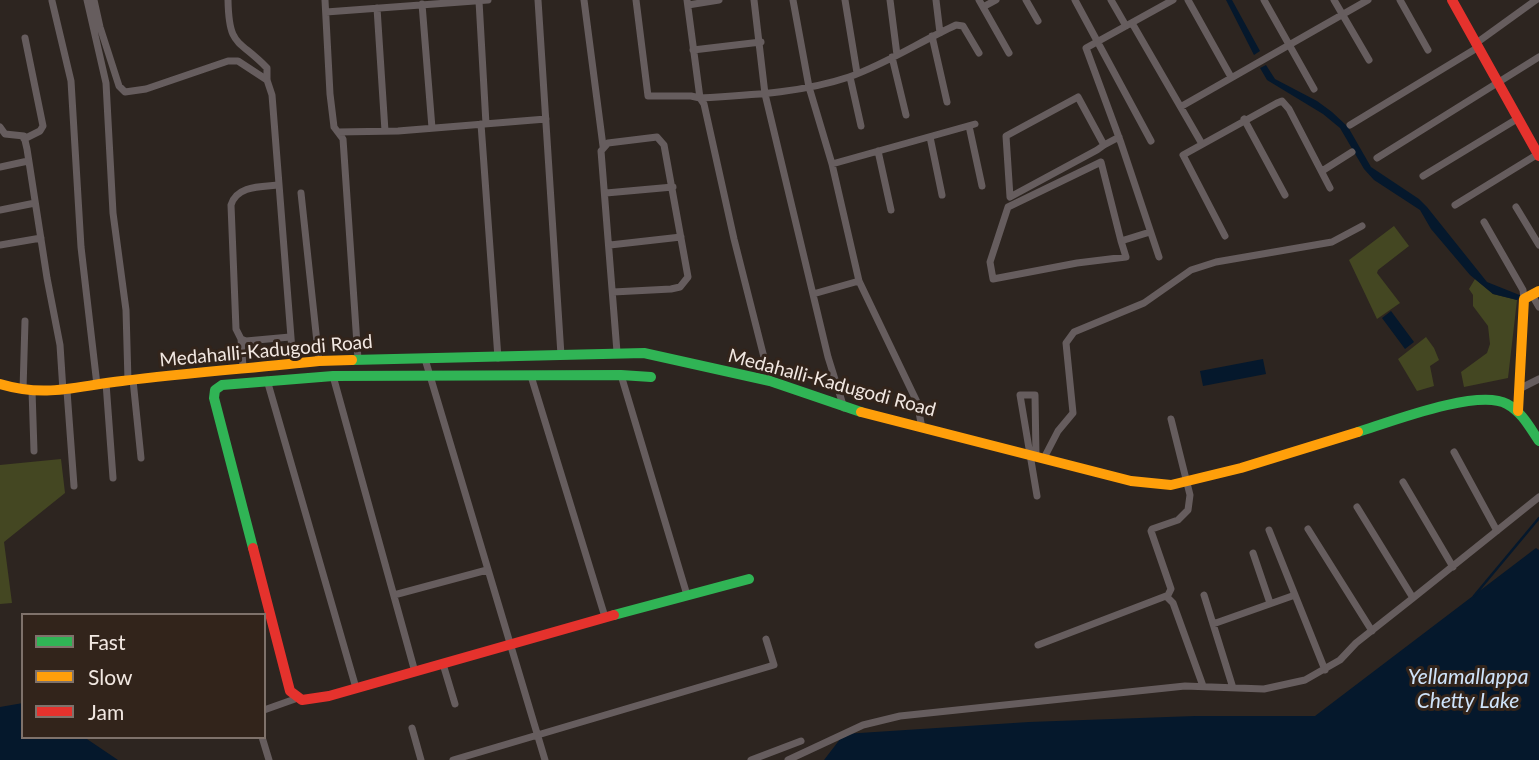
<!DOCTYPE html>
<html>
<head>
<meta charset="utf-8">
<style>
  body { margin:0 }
  #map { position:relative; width:1539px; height:760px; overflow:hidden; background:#2d2520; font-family:Lato,sans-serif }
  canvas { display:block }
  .legend { position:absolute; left:21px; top:613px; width:245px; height:126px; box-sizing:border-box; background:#32241b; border:2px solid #7f726b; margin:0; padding:9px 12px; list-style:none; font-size:21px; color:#f2e8e2 }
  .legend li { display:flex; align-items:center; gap:14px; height:35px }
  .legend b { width:35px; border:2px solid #7f726b }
</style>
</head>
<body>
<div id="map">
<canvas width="1539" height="760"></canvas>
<ul class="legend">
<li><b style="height:9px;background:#30b455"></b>Fast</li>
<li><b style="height:9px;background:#ff9f0a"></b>Slow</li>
<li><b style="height:9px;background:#e5322d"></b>Jam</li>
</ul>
</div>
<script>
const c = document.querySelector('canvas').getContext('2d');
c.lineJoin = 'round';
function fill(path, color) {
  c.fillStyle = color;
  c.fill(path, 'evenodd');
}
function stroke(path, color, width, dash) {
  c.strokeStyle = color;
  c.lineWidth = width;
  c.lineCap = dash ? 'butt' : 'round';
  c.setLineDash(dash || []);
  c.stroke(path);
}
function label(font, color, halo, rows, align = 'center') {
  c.font = font + ' Lato,sans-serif';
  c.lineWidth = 6;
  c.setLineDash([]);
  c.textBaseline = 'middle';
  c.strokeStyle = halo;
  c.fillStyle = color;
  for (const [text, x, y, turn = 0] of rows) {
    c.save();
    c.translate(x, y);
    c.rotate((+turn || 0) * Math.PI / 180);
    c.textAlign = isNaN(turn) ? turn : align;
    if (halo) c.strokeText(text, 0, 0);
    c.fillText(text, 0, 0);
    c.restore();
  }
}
const green = new Path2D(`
  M 1394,226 L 1409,246 L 1378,270 L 1377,273 L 1400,303 L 1377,319 L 1349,260 Z
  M 1475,279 L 1493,294 L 1517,300 L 1508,378 L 1464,387 L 1461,372 L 1487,353 L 1490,344 L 1488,326 L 1473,306 L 1473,295 L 1469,289 Z
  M 1426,337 L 1434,348 L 1439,360 L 1430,366 L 1434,386 L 1417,391 L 1398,359 Z
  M 61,459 L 65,493 L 4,542 L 12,603 L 0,604 L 0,465 Z`);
const water = new Path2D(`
  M 1226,0 L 1232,0 L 1260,51 L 1254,55 Z
  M 1266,65 L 1275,79 L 1317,101 L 1332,112 L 1348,127 L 1371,167 L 1419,199 L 1427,207 L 1487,282 L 1522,296 L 1517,300 L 1493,294 L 1470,275 L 1431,229 L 1420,210 L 1374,180 L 1364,169 L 1340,128 L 1323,114 L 1267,80 L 1260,68 Z
  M 1391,311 L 1414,342 L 1405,349 L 1382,318 Z
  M 1263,359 L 1266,374 L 1203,386 L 1200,371 Z
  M 1536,548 L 1539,550 L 1539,760 L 824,760 L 844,734 L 1029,722 L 1195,716 L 1315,716 Z
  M 23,703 L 23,737 L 84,737 L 118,760 L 0,760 L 0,707 Z`);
const stream = new Path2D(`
  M 1474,596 L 1539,518`);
const street = new Path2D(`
  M 87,0 L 106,83 L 113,213 L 126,310 L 128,381
  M 94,0 L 100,27 L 119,86 L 125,92 L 146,89 L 228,61 L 238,61 L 267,80
  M 228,0 C 229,48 238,38 267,68 L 267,80 L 272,95 L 293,363
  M 325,0 L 330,94 L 334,127 L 343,139 L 358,359
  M 538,0 L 561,355
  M 584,0 L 603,146
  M 636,0 L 648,96 L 691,96 L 700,98 C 750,95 801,93 849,77 C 886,64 921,41 956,25 L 963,26 L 979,53
  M 687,0 L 700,98 L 704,104 L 734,239 L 770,381
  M 754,0 L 765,94 L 828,357 L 844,408
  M 793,0 L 809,87 L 832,164 L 859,281 L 917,402 L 922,428
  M 845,0 L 857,73
  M 890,0 L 897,55
  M 936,0 L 940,33
  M 979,0 L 1009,53
  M 1026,0 L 1038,21
  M 1075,0 L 1151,141
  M 1111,0 L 1126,26
  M 1188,0 L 1231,77
  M 1264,0 L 1314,89
  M 1334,0 L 1369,60
  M 1400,0 L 1428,50
  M 52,1 L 71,81 L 81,247 L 97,385
  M 479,1 L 486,124
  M 422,4 L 432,128
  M 688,5 L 719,0
  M 983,7 L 996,0
  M 377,8 L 385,131
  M 326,12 L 488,0
  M 1132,23 L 1202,144
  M 932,36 L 947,102
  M 1475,44 L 1536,0
  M 693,50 L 761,42
  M 892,57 L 906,115
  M 850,77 L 861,126
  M 1182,106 L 1368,0
  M 1244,119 L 1285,195
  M 481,124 L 498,358
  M 1350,125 L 1477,48
  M 969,126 L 982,186
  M 0,127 L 5,134 L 24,136 L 27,149 L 47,278 L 60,345 L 63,391
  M 338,132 L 398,131 L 546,119
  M 930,137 L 942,195
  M 24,139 L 40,131 L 43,126 L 25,38
  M 1104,145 L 1097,150 L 1010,197 L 1006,136 L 1078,97 L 1104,145 L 1119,137
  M 878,151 L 891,210
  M 1377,158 L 1539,57
  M 832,164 L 975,124
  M 0,167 L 28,161
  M 1322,171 L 1352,152
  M 1423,176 L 1517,119
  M 301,193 L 319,361
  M 606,193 L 673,187
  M 1455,205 L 1538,154
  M 1516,207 L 1539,245
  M 0,210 L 35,203
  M 1484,222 L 1523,290 L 1524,299
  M 1225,236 L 1183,155 L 1277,103 L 1282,101 L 1289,109 L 1330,188
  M 1121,241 L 1101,162 L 1008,207 L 990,262 L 993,279 L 1077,263 L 1126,257 L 1121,241 L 1150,232
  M 0,245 L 41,238
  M 610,245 L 681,237
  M 1159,257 L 1121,143 L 1086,48 L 1173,0
  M 613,292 L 671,289 L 680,287 L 688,277 L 664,145 L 657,137 L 608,143 L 601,151 L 617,352
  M 813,294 L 859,281
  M 1532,295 L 1539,307
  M 241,339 L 246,341 L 290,337
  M 425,359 L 545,760
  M 243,367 L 241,339 L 236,329 L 231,205 C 237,185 262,187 279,185
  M 621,375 L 687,595
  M 333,376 L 415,672
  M 531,376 L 605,617
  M 133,380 L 141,458
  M 267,380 L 356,688
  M 106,383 L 113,478
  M 1519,389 L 1539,379
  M 23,390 L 25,321
  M 32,390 L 34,451
  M 67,391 L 74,486
  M 1454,452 L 1497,531
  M 1036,456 L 1035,395 L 1020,395 L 1037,496
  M 1044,458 L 1058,431 L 1073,413 L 1066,343 L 1074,332 L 1144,303 L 1191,270 L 1216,262 L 1332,242 L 1362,226
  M 1403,482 L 1453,567
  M 1357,507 L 1413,598
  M 1308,529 L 1372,631
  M 1269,530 L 1325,670
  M 1253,553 L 1270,603
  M 394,595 L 487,570
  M 1204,595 L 1233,688
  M 1167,597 L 1171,589 L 1151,531 L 1152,529 L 1178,520 L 1188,510 L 1190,495 L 1171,419
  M 1213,624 L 1295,595
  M 1038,645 L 1166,596 L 1173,603 L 1203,686
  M 443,664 L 455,704
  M 264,710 L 295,699
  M 412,728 L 421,760
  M 262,737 L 269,760
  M 453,760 L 774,665 L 766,639
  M 751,760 L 801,741
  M 788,760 L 863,725 L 900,716 L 1185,686 L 1264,689 L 1305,680 L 1340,660 L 1356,643 L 1413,598 L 1539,497`);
const fast = new Path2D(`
  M 352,360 L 644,353 L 770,381 L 861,412
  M 1358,432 C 1390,422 1478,388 1507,404 C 1522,412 1530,428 1539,441
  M 253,548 L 214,398 L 215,390 L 222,385 L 333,376 L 621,375 L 651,377
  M 614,615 L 749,579`);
const slow = new Path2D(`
  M 0,384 C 47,398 76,386 122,381 C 187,373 253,368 319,361 L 352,360
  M 1518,411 L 1524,299 L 1539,291
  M 861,412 L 1131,481 L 1171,485 L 1241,468 L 1358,432`);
const jam = new Path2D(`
  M 1452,0 L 1539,156
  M 253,548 L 290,691 L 302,700 L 329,696 L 614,615`);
const streetNames = [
  ["Medahalli-Kadugodi Road",266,351,-5],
  ["Medahalli-Kadugodi Road",832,383,15]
];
const waterNames = [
  ["Yellamallappa",1468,677],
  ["Chetty Lake",1468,701]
];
fill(green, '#444722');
fill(water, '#05182c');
stroke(stream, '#05182c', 2.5);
stroke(street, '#665d5e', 7);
stroke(fast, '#30b455', 10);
stroke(slow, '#ff9f0a', 10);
stroke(jam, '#e5322d', 10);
label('19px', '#f2e8e2', '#32241b', streetNames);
label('italic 21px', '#cee3fa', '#32241b', waterNames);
</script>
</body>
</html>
